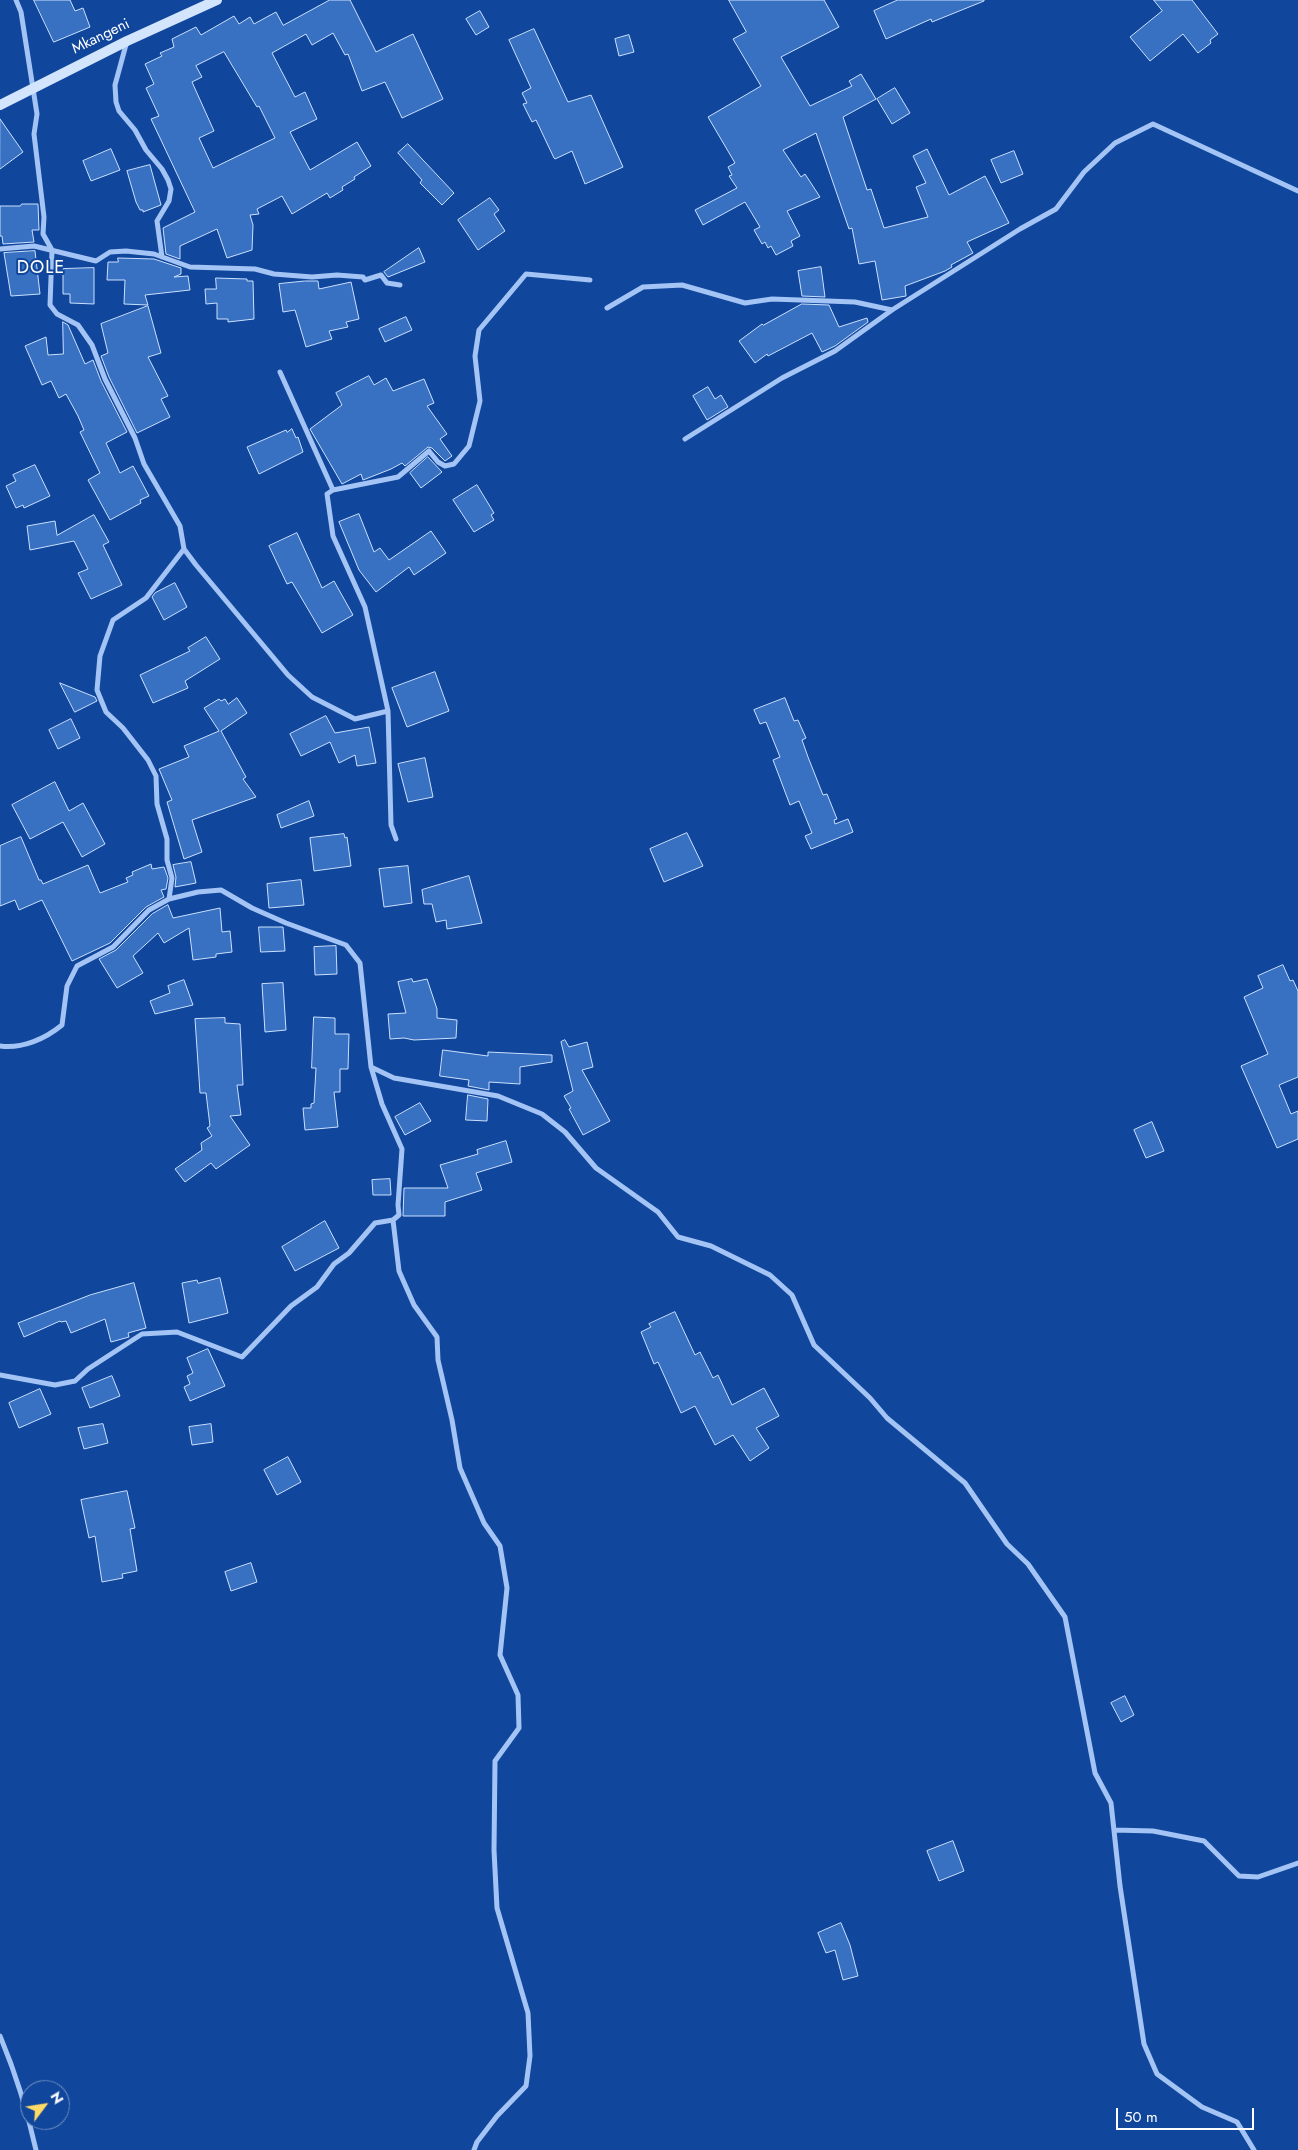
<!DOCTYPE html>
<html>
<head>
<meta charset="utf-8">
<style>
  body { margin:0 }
  #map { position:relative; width:1298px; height:2150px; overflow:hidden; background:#10469b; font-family:Jost,sans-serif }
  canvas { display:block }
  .north { position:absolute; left:20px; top:2080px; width:50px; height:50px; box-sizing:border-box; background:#10469b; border:1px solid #7090c3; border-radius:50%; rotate:59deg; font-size:14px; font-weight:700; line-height:20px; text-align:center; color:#fff }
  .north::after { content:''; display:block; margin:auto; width:18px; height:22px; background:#ffda66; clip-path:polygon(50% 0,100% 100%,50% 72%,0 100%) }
  .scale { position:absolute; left:1116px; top:2108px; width:138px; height:22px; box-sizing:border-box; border:2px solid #fff; border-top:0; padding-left:6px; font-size:15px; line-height:18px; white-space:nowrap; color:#fff; -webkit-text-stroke:4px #10469b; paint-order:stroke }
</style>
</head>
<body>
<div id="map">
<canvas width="1298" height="2150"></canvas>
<div class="north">N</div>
<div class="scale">50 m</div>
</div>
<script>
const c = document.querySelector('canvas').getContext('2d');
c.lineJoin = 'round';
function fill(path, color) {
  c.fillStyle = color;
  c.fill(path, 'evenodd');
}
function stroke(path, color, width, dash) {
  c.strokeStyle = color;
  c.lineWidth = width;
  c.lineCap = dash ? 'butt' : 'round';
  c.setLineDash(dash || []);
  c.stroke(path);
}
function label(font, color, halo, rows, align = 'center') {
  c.font = font + ' Jost,sans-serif';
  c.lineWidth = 4;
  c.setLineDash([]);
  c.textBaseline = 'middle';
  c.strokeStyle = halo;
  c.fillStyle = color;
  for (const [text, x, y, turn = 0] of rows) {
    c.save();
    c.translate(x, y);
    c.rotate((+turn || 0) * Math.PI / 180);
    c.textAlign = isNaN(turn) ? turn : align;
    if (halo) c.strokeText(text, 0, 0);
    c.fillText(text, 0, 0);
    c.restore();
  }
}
const building = new Path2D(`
  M 34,0 L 70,0 L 75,11 L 83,8 L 90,27 L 54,42 Z
  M 330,0 L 350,0 L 376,52 L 413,34 L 443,99 L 402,118 L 385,82 L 362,91 L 348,54 L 345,55 L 333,33 L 312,45 L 306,34 L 272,53 L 295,97 L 305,92 L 317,119 L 290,132 L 310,170 L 357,142 L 371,166 L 354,177 L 355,179 L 342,187 L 343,190 L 330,198 L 327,193 L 292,214 L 282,196 L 257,209 L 259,214 L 250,215 L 253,225 L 252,250 L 227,258 L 217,229 L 180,246 L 180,259 L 166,254 L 163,228 L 195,212 L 151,119 L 159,116 L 146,88 L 154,84 L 145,64 L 162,56 L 160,53 L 174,47 L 172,39 L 196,27 L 201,35 L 234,16 L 239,24 L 250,17 L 254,24 L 276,12 L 283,25 ZM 224,52 L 257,107 L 259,106 L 275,138 L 213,168 L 199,138 L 214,131 L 192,82 L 202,77 L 196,66 Z
  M 729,0 L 824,0 L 839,27 L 781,57 L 810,106 L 852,86 L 849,81 L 861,74 L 876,99 L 843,117 L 867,190 L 871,189 L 884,228 L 928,217 L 916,187 L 926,183 L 913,156 L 927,149 L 949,195 L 985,176 L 1009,223 L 967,242 L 973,253 L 951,265 L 952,267 L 945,271 L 905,286 L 906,296 L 882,300 L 875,261 L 859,264 L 852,228 L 849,229 L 816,133 L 783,150 L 801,177 L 805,174 L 820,197 L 787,211 L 800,236 L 791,241 L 793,246 L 776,255 L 771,246 L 768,248 L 765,242 L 762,244 L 754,230 L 760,227 L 745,202 L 703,225 L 695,210 L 737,188 L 729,176 L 732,175 L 728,167 L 735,163 L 708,117 L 761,86 L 733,39 L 746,32 Z
  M 898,0 L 984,0 L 984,1 L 932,22 L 931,19 L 886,39 L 874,11 Z
  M 1154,0 L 1192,0 L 1218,34 L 1210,40 L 1211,43 L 1198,53 L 1183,34 L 1150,61 L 1130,37 L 1162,11 Z
  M 480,11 L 489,27 L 476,35 L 466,19 Z
  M 534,29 L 568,102 L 591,95 L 623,167 L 585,184 L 572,151 L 555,159 L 554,158 L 536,120 L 532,122 L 523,104 L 527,103 L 522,93 L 531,88 L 509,40 Z
  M 629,35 L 634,52 L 619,56 L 615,39 Z
  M 895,88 L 910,113 L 892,124 L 877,99 Z
  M 0,119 L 23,152 L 0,169 Z
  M 408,144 L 454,193 L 442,205 L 420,183 L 422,180 L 398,153 Z
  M 111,149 L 120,170 L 91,181 L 83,161 Z
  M 1014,151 L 1023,174 L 1001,183 L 991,160 Z
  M 150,165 L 161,205 L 143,212 L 143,210 L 140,210 L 136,202 L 127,171 Z
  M 490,198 L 499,210 L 494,214 L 505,231 L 478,250 L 458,220 Z
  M 22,204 L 38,204 L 39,230 L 32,230 L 34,242 L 3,244 L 2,236 L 0,236 L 0,206 L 20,206 Z
  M 419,248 L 425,262 L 388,277 L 384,272 Z
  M 35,251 L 40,294 L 11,296 L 4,253 Z
  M 118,258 L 154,259 L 181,268 L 181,274 L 174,277 L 188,276 L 190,290 L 145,295 L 148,305 L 124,304 L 125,280 L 107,280 L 108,262 L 118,262 Z
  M 821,267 L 825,297 L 802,296 L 798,271 Z
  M 94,268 L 94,304 L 70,303 L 70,294 L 63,294 L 63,269 Z
  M 216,278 L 247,279 L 247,281 L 253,281 L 254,319 L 228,322 L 228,319 L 217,319 L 217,303 L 206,304 L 205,289 L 216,289 Z
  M 305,281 L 318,281 L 319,289 L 351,282 L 359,319 L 346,322 L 348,327 L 329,331 L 332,339 L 306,347 L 295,310 L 283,312 L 279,284 Z
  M 802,304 L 829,305 L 839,327 L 867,318 L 868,322 L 835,346 L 822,352 L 812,333 L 768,356 L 767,354 L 755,363 L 739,341 L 762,324 L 763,325 Z
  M 148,306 L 161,353 L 148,357 L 168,396 L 161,399 L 170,417 L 137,433 L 109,377 L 101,356 L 108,353 L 101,324 Z
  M 406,317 L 412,330 L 385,342 L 379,329 Z
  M 63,322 L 68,325 L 85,364 L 93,360 L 101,381 L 127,432 L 106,443 L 120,473 L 133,466 L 149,496 L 140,500 L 141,503 L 110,520 L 88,480 L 100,473 L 80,432 L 84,430 L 78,416 L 66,394 L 59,398 L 51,381 L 42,385 L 25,346 L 46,337 L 48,355 L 63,354 Z
  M 369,376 L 374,385 L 386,378 L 393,391 L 424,379 L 434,403 L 427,406 L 447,434 L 440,439 L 452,456 L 445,461 L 432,448 L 428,447 L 405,466 L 402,463 L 391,469 L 363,480 L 361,474 L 342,484 L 310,429 L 342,405 L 336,393 Z
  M 708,387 L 715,399 L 721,395 L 728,407 L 707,420 L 693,396 Z
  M 292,429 L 296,438 L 298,437 L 303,452 L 259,474 L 247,447 L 286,430 L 287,432 Z
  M 428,457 L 442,472 L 421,488 L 410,473 Z
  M 35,465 L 50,496 L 24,508 L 23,505 L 16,508 L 6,486 L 16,481 L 13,475 Z
  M 477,485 L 494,513 L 491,515 L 494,520 L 474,532 L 453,500 Z
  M 359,514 L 374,552 L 380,548 L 389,560 L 431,531 L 446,553 L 414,575 L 409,567 L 376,592 L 359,570 L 339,522 Z
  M 94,515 L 109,542 L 103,545 L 122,585 L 91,599 L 78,573 L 88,569 L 74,541 L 30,550 L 27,526 L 55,521 L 57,535 Z
  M 297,533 L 322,588 L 334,581 L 353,615 L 322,633 L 292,582 L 287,584 L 269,546 Z
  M 175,583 L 187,607 L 164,620 L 152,597 L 155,593 Z
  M 206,637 L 220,659 L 185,681 L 188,688 L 153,703 L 140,675 L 190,651 L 188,648 Z
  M 435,672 L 449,711 L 407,727 L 392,688 Z
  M 60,683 L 95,697 L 97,701 L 75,712 Z
  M 237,698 L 247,713 L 221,731 L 246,777 L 243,779 L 256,797 L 192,820 L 202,852 L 184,859 L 167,802 L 172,800 L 159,769 L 189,757 L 184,746 L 219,731 L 204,708 L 219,699 L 221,701 L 225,699 L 228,704 Z
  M 785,698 L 794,721 L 798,720 L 806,738 L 802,740 L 808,757 L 823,795 L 827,794 L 837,819 L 834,820 L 835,824 L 848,819 L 853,832 L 811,849 L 805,836 L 812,833 L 799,801 L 790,805 L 773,760 L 780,757 L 766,722 L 760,724 L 754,710 Z
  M 326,716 L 335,733 L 369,727 L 376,763 L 357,766 L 355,755 L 339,763 L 330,742 L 301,756 L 290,734 Z
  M 71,719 L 80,738 L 58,749 L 49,730 Z
  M 425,758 L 433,797 L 408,802 L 398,764 Z
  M 55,782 L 69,811 L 83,803 L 105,844 L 82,857 L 63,822 L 30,839 L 12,805 Z
  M 309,801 L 314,816 L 281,828 L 277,815 Z
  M 687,833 L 703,866 L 664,882 L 650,849 Z
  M 344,834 L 345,838 L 347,837 L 351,866 L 314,871 L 310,838 Z
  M 21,837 L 39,880 L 41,880 L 43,884 L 88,865 L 100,893 L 128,882 L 126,878 L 133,875 L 132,872 L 151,864 L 152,869 L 164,867 L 168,878 L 166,889 L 161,890 L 164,897 L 146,907 L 110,943 L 72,961 L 42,900 L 19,910 L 15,900 L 0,906 L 0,846 Z
  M 191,862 L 196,883 L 175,887 L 176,877 L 173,865 Z
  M 408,866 L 412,903 L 384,907 L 379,869 Z
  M 469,876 L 482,923 L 447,929 L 446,920 L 436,922 L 432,904 L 424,904 L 422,890 Z
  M 301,880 L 304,905 L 269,908 L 267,884 Z
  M 168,905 L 173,918 L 220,908 L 222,932 L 230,931 L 232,952 L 216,954 L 216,957 L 193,960 L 189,928 L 164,943 L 158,933 L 133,956 L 143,973 L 117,988 L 99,959 L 116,950 L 152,914 Z
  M 259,927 L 283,927 L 285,951 L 261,952 Z
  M 336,946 L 337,974 L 315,975 L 314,947 Z
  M 1283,965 L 1290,981 L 1293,980 L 1298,991 L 1298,1077 L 1279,1085 L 1291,1114 L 1298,1111 L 1298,1139 L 1277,1148 L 1241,1066 L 1268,1054 L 1244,997 L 1263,988 L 1258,976 Z
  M 412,979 L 413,982 L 427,979 L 437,1009 L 437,1018 L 457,1020 L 456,1038 L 414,1040 L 404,1038 L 390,1039 L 388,1014 L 406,1013 L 398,982 Z
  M 184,980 L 193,1005 L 155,1014 L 150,1001 L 170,993 L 168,986 Z
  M 283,983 L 286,1030 L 265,1032 L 262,984 Z
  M 314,1017 L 335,1018 L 335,1034 L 349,1034 L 348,1069 L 340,1069 L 340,1092 L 334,1092 L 338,1127 L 305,1130 L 303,1108 L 311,1108 L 311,1104 L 314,1103 L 316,1068 L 312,1068 Z
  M 225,1018 L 225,1023 L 240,1024 L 243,1085 L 237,1085 L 241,1115 L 230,1116 L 250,1145 L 216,1169 L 211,1163 L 185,1182 L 175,1169 L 202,1150 L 201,1143 L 212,1136 L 207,1128 L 210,1126 L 206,1093 L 200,1093 L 195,1019 Z
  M 565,1040 L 569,1047 L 587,1042 L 593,1067 L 582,1070 L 610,1121 L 583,1135 L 569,1109 L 571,1108 L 564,1096 L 573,1091 L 561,1042 Z
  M 443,1050 L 488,1056 L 488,1052 L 552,1055 L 552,1062 L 520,1067 L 520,1084 L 489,1082 L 489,1090 L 468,1086 L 469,1080 L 440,1076 Z
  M 468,1095 L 488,1099 L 487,1121 L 466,1120 Z
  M 420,1103 L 431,1121 L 405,1135 L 395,1117 Z
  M 1152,1122 L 1164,1151 L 1146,1158 L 1134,1130 Z
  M 506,1141 L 512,1162 L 476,1173 L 482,1190 L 445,1202 L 445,1216 L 403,1216 L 404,1188 L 448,1188 L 440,1165 L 478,1154 L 477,1150 Z
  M 390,1179 L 391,1195 L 373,1195 L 372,1180 Z
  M 325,1221 L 339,1248 L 295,1271 L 282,1247 Z
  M 220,1278 L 228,1313 L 189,1323 L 182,1283 L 197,1280 L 198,1283 Z
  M 134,1283 L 146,1328 L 128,1333 L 129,1337 L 111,1342 L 105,1319 L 71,1333 L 66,1321 L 61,1322 L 60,1321 L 24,1337 L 18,1323 L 90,1295 Z
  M 675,1312 L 695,1355 L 700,1352 L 713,1378 L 718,1375 L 732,1405 L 764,1388 L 779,1416 L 756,1428 L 769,1448 L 750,1461 L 733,1435 L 715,1445 L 695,1406 L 681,1413 L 658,1362 L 654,1364 L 641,1332 L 651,1327 L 649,1324 Z
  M 208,1349 L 225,1386 L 190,1401 L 184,1387 L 190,1384 L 187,1376 L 193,1373 L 187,1358 Z
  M 112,1376 L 120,1396 L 90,1408 L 82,1388 Z
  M 40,1389 L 51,1414 L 19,1428 L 9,1403 Z
  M 103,1424 L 108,1443 L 84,1449 L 78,1428 Z
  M 211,1424 L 213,1442 L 192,1445 L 189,1427 Z
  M 288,1457 L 301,1482 L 277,1495 L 264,1470 Z
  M 127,1491 L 135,1528 L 130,1529 L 137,1571 L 122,1574 L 123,1578 L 102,1582 L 95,1536 L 89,1538 L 81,1500 Z
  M 251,1563 L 257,1582 L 231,1591 L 225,1572 Z
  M 1125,1696 L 1134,1715 L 1121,1722 L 1111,1703 Z
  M 953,1841 L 964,1871 L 939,1881 L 927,1851 Z
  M 841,1923 L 850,1945 L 858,1976 L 843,1980 L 835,1950 L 826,1953 L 818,1933 Z`);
const street = new Path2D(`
  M 16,0 L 21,12 L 37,114 L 34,134 L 44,217 L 43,234 L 52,250 L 50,305 L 57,314 L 78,325 L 92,345 L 105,379 L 135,438 L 144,464 L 180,526 L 184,549 L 196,565 L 288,675 L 312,697 L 355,719 L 388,711
  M 127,41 L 115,85 L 116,102 L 119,111 L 135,130 L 146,150 L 162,169 L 168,180 L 171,189 L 169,201 L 157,221 L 162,257
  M 0,249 L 34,246 L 96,261 L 110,252 L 126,251 L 154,254 L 190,267 L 255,269 L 274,274 L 312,277 L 337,275 L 363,277 L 365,280 L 381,275 L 387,283 L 400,285
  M 607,308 L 643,287 L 682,285 L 745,303 L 772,299 L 855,302 L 892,310
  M 280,372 L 333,490
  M 685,439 L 782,378 L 835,351 L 892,310 L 1020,229 L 1056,209 L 1084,172 L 1115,143 L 1153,124 L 1298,191
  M 396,839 L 391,825 L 388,711 L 365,607 L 333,536 L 327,494 L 333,490 L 398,477 L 429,451 L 438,462 L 445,466 L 454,464 L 469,446 L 480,401 L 475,356 L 479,330 L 526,274 L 590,280
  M 169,899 L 198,892 L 221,890 L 252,908 L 286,923 L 346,945 L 360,963 L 371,1067 L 394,1078 L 498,1096 L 542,1114 L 565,1132 L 596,1168 L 658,1212 L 678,1237 L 711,1246 L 770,1275 L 792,1295 L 814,1345 L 870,1398 L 887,1418 L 965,1483 L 1007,1544 L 1028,1564 L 1065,1617 L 1095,1773 L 1111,1803 L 1120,1886 L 1144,2044 L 1157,2074 L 1202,2107 L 1237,2122 L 1254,2150
  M 0,1046 C 22,1049 45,1039 62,1025 L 67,986 L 77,966 L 113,947 L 149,910 L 169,899 L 172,878 L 167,860 L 167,839 L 157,804 L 156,776 L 148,760 L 123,728 L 106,712 L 97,690 L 100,656 L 113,620 L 146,598 L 184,549
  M 393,1220 L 399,1271 L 414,1305 L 437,1337 L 438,1360 L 452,1420 L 460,1468 L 484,1523 L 500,1546 L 507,1588 L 500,1655 L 518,1695 L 519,1728 L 495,1761 L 494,1850 L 497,1908 L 528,2013 L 530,2056 L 526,2086 L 497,2116 L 477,2142 L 474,2150
  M 0,1375 L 55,1385 L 75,1381 L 88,1369 L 142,1334 L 177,1332 L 242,1357 L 291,1306 L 317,1287 L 334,1264 L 349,1253 L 375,1223 L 393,1220 L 399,1215 L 398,1205 L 402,1149 L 382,1104 L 371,1067
  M 1114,1830 L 1153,1831 L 1204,1841 L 1239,1876 L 1258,1877 L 1298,1863
  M 0,2036 C 16,2074 27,2110 36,2150`);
const secondary = new Path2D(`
  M 0,105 L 127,41 L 217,0`);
const streetNames = [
  ["Mkangeni",101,37,-26]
];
const quarterNames = [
  ["DOLE",41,269]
];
fill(building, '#3870c2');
stroke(building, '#cbe0fe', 1);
stroke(street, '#a3c4f5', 5);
stroke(secondary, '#d3e4fd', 10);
label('15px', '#fff', '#10469b', streetNames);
c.letterSpacing = '1px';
label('18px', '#fff', '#10469b', quarterNames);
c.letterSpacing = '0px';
</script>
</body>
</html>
